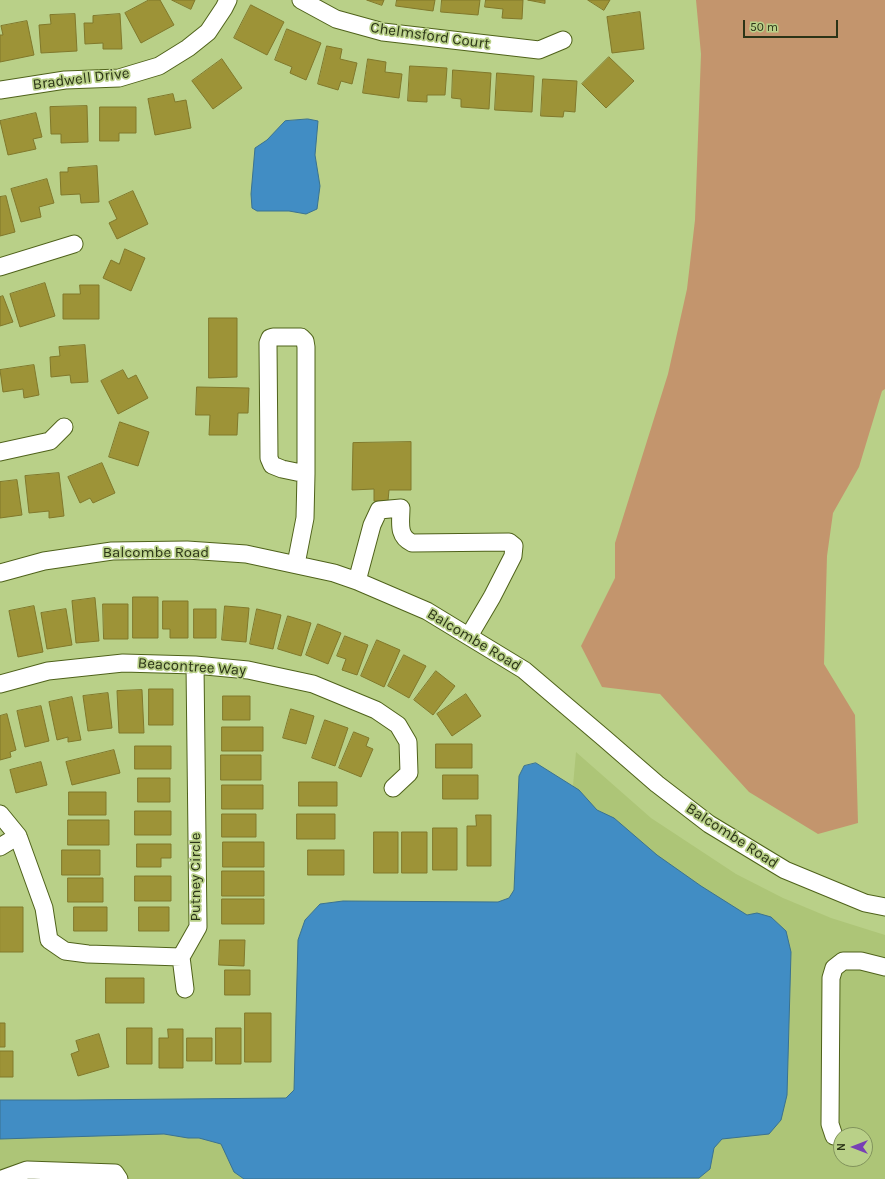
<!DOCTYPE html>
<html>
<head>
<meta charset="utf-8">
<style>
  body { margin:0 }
  #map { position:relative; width:885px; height:1179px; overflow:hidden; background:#b9d088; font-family:Karla,sans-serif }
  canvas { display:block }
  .north { position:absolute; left:833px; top:1127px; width:40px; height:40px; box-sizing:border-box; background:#b9d088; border:1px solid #80925b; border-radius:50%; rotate:270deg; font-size:11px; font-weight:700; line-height:16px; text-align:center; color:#2b3417 }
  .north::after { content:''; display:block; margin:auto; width:14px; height:18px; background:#783fb5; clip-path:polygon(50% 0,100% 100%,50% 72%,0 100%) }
  .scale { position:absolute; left:743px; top:20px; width:95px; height:18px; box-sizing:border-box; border:2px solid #2b3417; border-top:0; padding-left:5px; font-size:12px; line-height:14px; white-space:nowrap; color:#2b3417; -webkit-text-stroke:3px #b9d088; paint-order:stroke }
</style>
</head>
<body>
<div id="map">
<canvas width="885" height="1179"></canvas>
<div class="north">N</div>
<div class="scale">50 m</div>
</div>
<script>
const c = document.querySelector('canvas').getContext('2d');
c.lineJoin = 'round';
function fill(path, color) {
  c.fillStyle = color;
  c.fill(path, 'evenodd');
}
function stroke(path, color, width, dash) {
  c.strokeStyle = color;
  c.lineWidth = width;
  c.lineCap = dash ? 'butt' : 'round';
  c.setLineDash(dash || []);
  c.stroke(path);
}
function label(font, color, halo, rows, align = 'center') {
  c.font = font + ' Karla,sans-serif';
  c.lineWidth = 3.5;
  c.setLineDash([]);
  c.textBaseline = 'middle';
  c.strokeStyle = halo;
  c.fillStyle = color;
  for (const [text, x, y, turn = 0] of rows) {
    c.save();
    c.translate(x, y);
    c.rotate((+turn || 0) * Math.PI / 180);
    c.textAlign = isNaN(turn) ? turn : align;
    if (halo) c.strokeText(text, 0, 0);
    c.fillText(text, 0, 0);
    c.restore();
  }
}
const built = new Path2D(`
  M 576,752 L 651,818 L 736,874 L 783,898 L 831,918 L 885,935 L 885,1179 L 0,1179 L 0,1123 L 543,1121 ZM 841,1135 L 865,1135 L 865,1159 L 841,1159 Z`);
const green = new Path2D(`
  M 696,0 L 885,0 L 885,389 L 882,391 L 859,467 L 833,513 L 827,556 L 824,664 L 855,715 L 858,823 L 818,834 L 749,792 L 660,694 L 602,687 L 581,646 L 615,578 L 615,543 L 668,374 L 687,289 L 695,220 L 701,54 Z`);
const water = new Path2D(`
  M 308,119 L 318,121 L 315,155 L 320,186 L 317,209 L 306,214 L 289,211 L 257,211 L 252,208 L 251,194 L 255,148 L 267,140 L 285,121 Z
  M 536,763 L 579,790 L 597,810 L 614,818 L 657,855 L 701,886 L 747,915 L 757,913 L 771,917 L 786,931 L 791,952 L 787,1095 L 781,1120 L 769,1134 L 722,1139 L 714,1148 L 710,1169 L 699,1178 L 244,1179 L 234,1172 L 221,1144 L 199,1138 L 188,1138 L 164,1134 L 0,1139 L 0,1100 L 76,1100 L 286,1098 L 294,1090 L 298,940 L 305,920 L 320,904 L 343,901 L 498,902 L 509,898 L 514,890 L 519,776 L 524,766 Z`);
const building = new Path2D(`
  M 149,0 L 160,0 L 174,25 L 141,43 L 125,13 Z
  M 172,0 L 195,0 L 191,9 Z
  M 367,0 L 384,0 L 382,5 Z
  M 397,0 L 435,0 L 433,11 L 396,6 Z
  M 442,0 L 480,0 L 478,15 L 441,12 Z
  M 486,0 L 523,0 L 522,19 L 502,18 L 503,9 L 485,7 Z
  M 528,0 L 545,0 L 545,3 Z
  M 588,0 L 610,0 L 604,10 Z
  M 251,5 L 284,22 L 267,55 L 234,38 Z
  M 640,12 L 644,49 L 612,53 L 607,17 Z
  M 75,14 L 77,51 L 41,53 L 39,25 L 51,24 L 50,15 Z
  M 120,14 L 122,49 L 103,49 L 103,43 L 85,44 L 84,23 L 93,23 L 93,16 Z
  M 27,21 L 34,55 L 0,62 L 0,35 L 3,35 L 1,26 Z
  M 287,29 L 321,43 L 306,80 L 290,73 L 292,67 L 275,60 Z
  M 327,46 L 342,49 L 340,59 L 357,63 L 352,84 L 341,81 L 338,90 L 318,84 Z
  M 609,57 L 634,81 L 606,108 L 582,84 Z
  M 222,59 L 242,88 L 213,109 L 192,81 Z
  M 368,59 L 386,62 L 385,72 L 402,74 L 399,98 L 363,93 Z
  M 410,66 L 447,68 L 445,95 L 427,95 L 427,102 L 408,101 Z
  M 453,70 L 491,73 L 489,109 L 461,107 L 461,99 L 452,98 Z
  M 497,73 L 534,76 L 532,112 L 495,110 Z
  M 543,79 L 577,81 L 575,112 L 564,111 L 563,117 L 541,116 Z
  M 173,94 L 175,102 L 186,100 L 191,128 L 155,135 L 148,99 Z
  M 87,106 L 88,142 L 61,143 L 61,134 L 51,134 L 50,107 Z
  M 100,107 L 136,107 L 136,133 L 119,133 L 119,141 L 100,141 Z
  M 36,113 L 42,137 L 33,139 L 36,149 L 8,155 L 0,121 Z
  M 97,166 L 99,202 L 81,203 L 80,194 L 61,195 L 60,172 L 68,172 L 68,168 Z
  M 47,179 L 54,203 L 39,207 L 41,217 L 21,222 L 11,189 Z
  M 133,191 L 148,224 L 117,239 L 109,223 L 117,219 L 109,202 Z
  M 6,196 L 15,232 L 0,236 L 0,197 Z
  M 125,249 L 145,258 L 131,291 L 103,278 L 111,260 L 119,264 Z
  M 45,283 L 55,316 L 20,327 L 10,294 Z
  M 80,285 L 99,285 L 99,319 L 63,319 L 63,294 L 80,294 Z
  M 3,296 L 13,322 L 0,326 L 0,297 Z
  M 209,318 L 237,318 L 237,377 L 209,378 Z
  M 85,345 L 88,382 L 71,383 L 70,375 L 51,377 L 50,357 L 60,356 L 59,347 Z
  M 34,365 L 39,395 L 24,398 L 23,389 L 3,392 L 0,370 Z
  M 123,370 L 128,379 L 136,375 L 148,398 L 118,414 L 101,381 Z
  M 197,387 L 249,388 L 248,413 L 238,413 L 237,435 L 209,435 L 210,415 L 196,415 Z
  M 120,422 L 149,432 L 138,466 L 109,457 Z
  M 411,442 L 411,490 L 389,490 L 388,501 L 374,501 L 374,489 L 352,490 L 353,443 Z
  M 102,463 L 115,493 L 93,503 L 90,498 L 80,503 L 68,477 Z
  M 59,473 L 64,516 L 49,518 L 49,511 L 29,513 L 25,476 Z
  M 17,480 L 22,515 L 0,518 L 0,482 Z
  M 133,597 L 158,597 L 158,638 L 133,638 Z
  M 95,598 L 99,641 L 76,643 L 72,601 Z
  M 163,601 L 188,601 L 188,638 L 170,638 L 170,629 L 163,629 Z
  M 103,604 L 128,604 L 128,639 L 104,639 Z
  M 34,606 L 43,652 L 18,657 L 9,611 Z
  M 225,606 L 249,608 L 246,642 L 222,640 Z
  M 66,609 L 72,645 L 47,649 L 41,613 Z
  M 194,609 L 216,609 L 216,638 L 194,638 Z
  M 257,609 L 281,615 L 273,649 L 250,644 Z
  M 288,616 L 311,623 L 301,656 L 278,649 Z
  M 318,624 L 341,633 L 328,664 L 306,655 Z
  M 345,636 L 368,645 L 357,675 L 342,670 L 346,659 L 337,656 Z
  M 377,640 L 400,650 L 384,687 L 361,676 Z
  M 404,655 L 426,666 L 409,698 L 388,686 Z
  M 436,671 L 455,686 L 433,715 L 414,700 Z
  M 149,689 L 173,689 L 173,725 L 149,725 Z
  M 142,690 L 144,733 L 119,733 L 117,691 Z
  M 108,693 L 112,728 L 88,731 L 83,696 Z
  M 466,694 L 481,716 L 452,736 L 437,714 Z
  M 223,696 L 250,696 L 250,720 L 223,720 Z
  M 72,697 L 81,740 L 68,742 L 68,737 L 57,740 L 49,702 Z
  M 41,706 L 49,741 L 25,747 L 17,711 Z
  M 291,709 L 314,716 L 306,744 L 283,738 Z
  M 7,714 L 16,750 L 10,752 L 11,757 L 0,760 L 0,716 Z
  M 325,720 L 348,728 L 335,766 L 312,758 Z
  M 222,727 L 263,727 L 263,751 L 222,751 Z
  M 354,732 L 369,738 L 366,746 L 373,749 L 361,777 L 339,768 Z
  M 436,744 L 472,744 L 472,768 L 436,768 Z
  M 135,746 L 171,746 L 171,769 L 135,769 Z
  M 114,750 L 120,773 L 72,785 L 66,762 Z
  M 221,755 L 261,755 L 261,780 L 221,780 Z
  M 41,762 L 47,785 L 16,793 L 10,770 Z
  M 443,775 L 478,775 L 478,799 L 443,799 Z
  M 138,778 L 170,778 L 170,802 L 138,802 Z
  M 299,782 L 337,782 L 337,806 L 299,806 Z
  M 222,785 L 263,785 L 263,809 L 222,809 Z
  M 69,792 L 106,792 L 106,815 L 69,815 Z
  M 135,811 L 171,811 L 171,835 L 135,835 Z
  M 222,814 L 256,814 L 256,837 L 222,837 Z
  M 297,814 L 335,814 L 335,839 L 297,839 Z
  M 476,815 L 491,815 L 491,866 L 467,866 L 467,826 L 476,826 Z
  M 68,820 L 109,820 L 109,845 L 68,845 Z
  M 433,828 L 457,828 L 457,870 L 433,870 Z
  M 374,832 L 398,832 L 398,873 L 374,873 Z
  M 402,832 L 427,832 L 427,873 L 402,873 Z
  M 223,842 L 264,842 L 264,867 L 223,867 Z
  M 137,844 L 171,844 L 171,858 L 161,858 L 161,867 L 137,867 Z
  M 62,850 L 100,850 L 100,875 L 62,875 Z
  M 308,850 L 344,850 L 344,875 L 308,875 Z
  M 222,871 L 264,871 L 264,896 L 222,896 Z
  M 135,876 L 171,876 L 171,901 L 135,901 Z
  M 68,878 L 103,878 L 103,902 L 68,902 Z
  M 222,899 L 264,899 L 264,924 L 222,924 Z
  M 0,907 L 23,907 L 23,952 L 0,952 Z
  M 74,907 L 107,907 L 107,931 L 74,931 Z
  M 139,907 L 169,907 L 169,931 L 139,931 Z
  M 220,940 L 245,940 L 244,966 L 219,965 Z
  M 225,970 L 250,970 L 250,995 L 225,995 Z
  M 106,978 L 144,978 L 144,1003 L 106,1003 Z
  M 245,1013 L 271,1013 L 271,1062 L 245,1062 Z
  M 0,1023 L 5,1023 L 5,1047 L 0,1047 Z
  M 127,1028 L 152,1028 L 152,1064 L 127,1064 Z
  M 216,1028 L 241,1028 L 241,1064 L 216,1064 Z
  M 168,1029 L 183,1029 L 183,1068 L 159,1068 L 159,1038 L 168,1038 Z
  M 99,1034 L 109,1067 L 78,1076 L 71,1054 L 79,1051 L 76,1041 Z
  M 187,1038 L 212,1038 L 212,1061 L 187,1061 Z
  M 0,1051 L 13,1051 L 13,1077 L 0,1077 Z`);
const minor = new Path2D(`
  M 301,0 L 336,19 L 383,32 L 539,50 L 563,40
  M 0,90 L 65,80 L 119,78 L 159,66 L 188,48 L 208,32 L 224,8 L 228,0
  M 0,267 L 74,244
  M 0,452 L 50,441 L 64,427
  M 296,564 L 305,518 L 306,474 L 306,347 L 305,341 L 301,337 L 273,337 L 270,338 L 268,343 L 269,458 L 272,465 L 282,469 L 306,474
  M 0,573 L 44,561 L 112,551 L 187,550 L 246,554 L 334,573 L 357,581 L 427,611 L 524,670 L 604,738 L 657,784 L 709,824 L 785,870 L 865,903 L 885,907
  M 357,581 L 372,525 L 379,510 L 401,508 C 401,522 397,536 412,543 L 509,542 L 514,546 L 513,556 L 492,597 L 469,636
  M 0,684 L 48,671 L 123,663 L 195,665 L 248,670 L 313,684 L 376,710 L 398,725 L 408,742 L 409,773 L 393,788
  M 0,814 L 18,836 L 44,908 L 49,940 L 65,951 L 88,954 L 181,957 L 198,927 L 195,665
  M 0,847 L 18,836
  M 181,957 L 185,989
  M 834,1136 L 830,1124 L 831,978 L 834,968 L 843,961 L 861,961 L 885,967
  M 2,1179 L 27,1170 L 115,1173 L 119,1179`);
const streetNames = [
  ["Chelmsford Court",430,36,8],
  ["Bradwell Drive",81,79,-7],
  ["Balcombe Road",156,553],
  ["Balcombe Road",474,640,31],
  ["Beacontree Way",192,667,4],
  ["Balcombe Road",732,836,33],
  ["Putney Circle",196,877,-90]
];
fill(built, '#adc577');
fill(green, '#c3956d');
fill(water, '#418dc4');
stroke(water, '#3a7290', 1);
fill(building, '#9d9337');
stroke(building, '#80782b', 1);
stroke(minor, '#4f621a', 19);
stroke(minor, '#fff', 17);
label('15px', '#2b3417', '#b9d088', streetNames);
</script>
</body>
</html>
